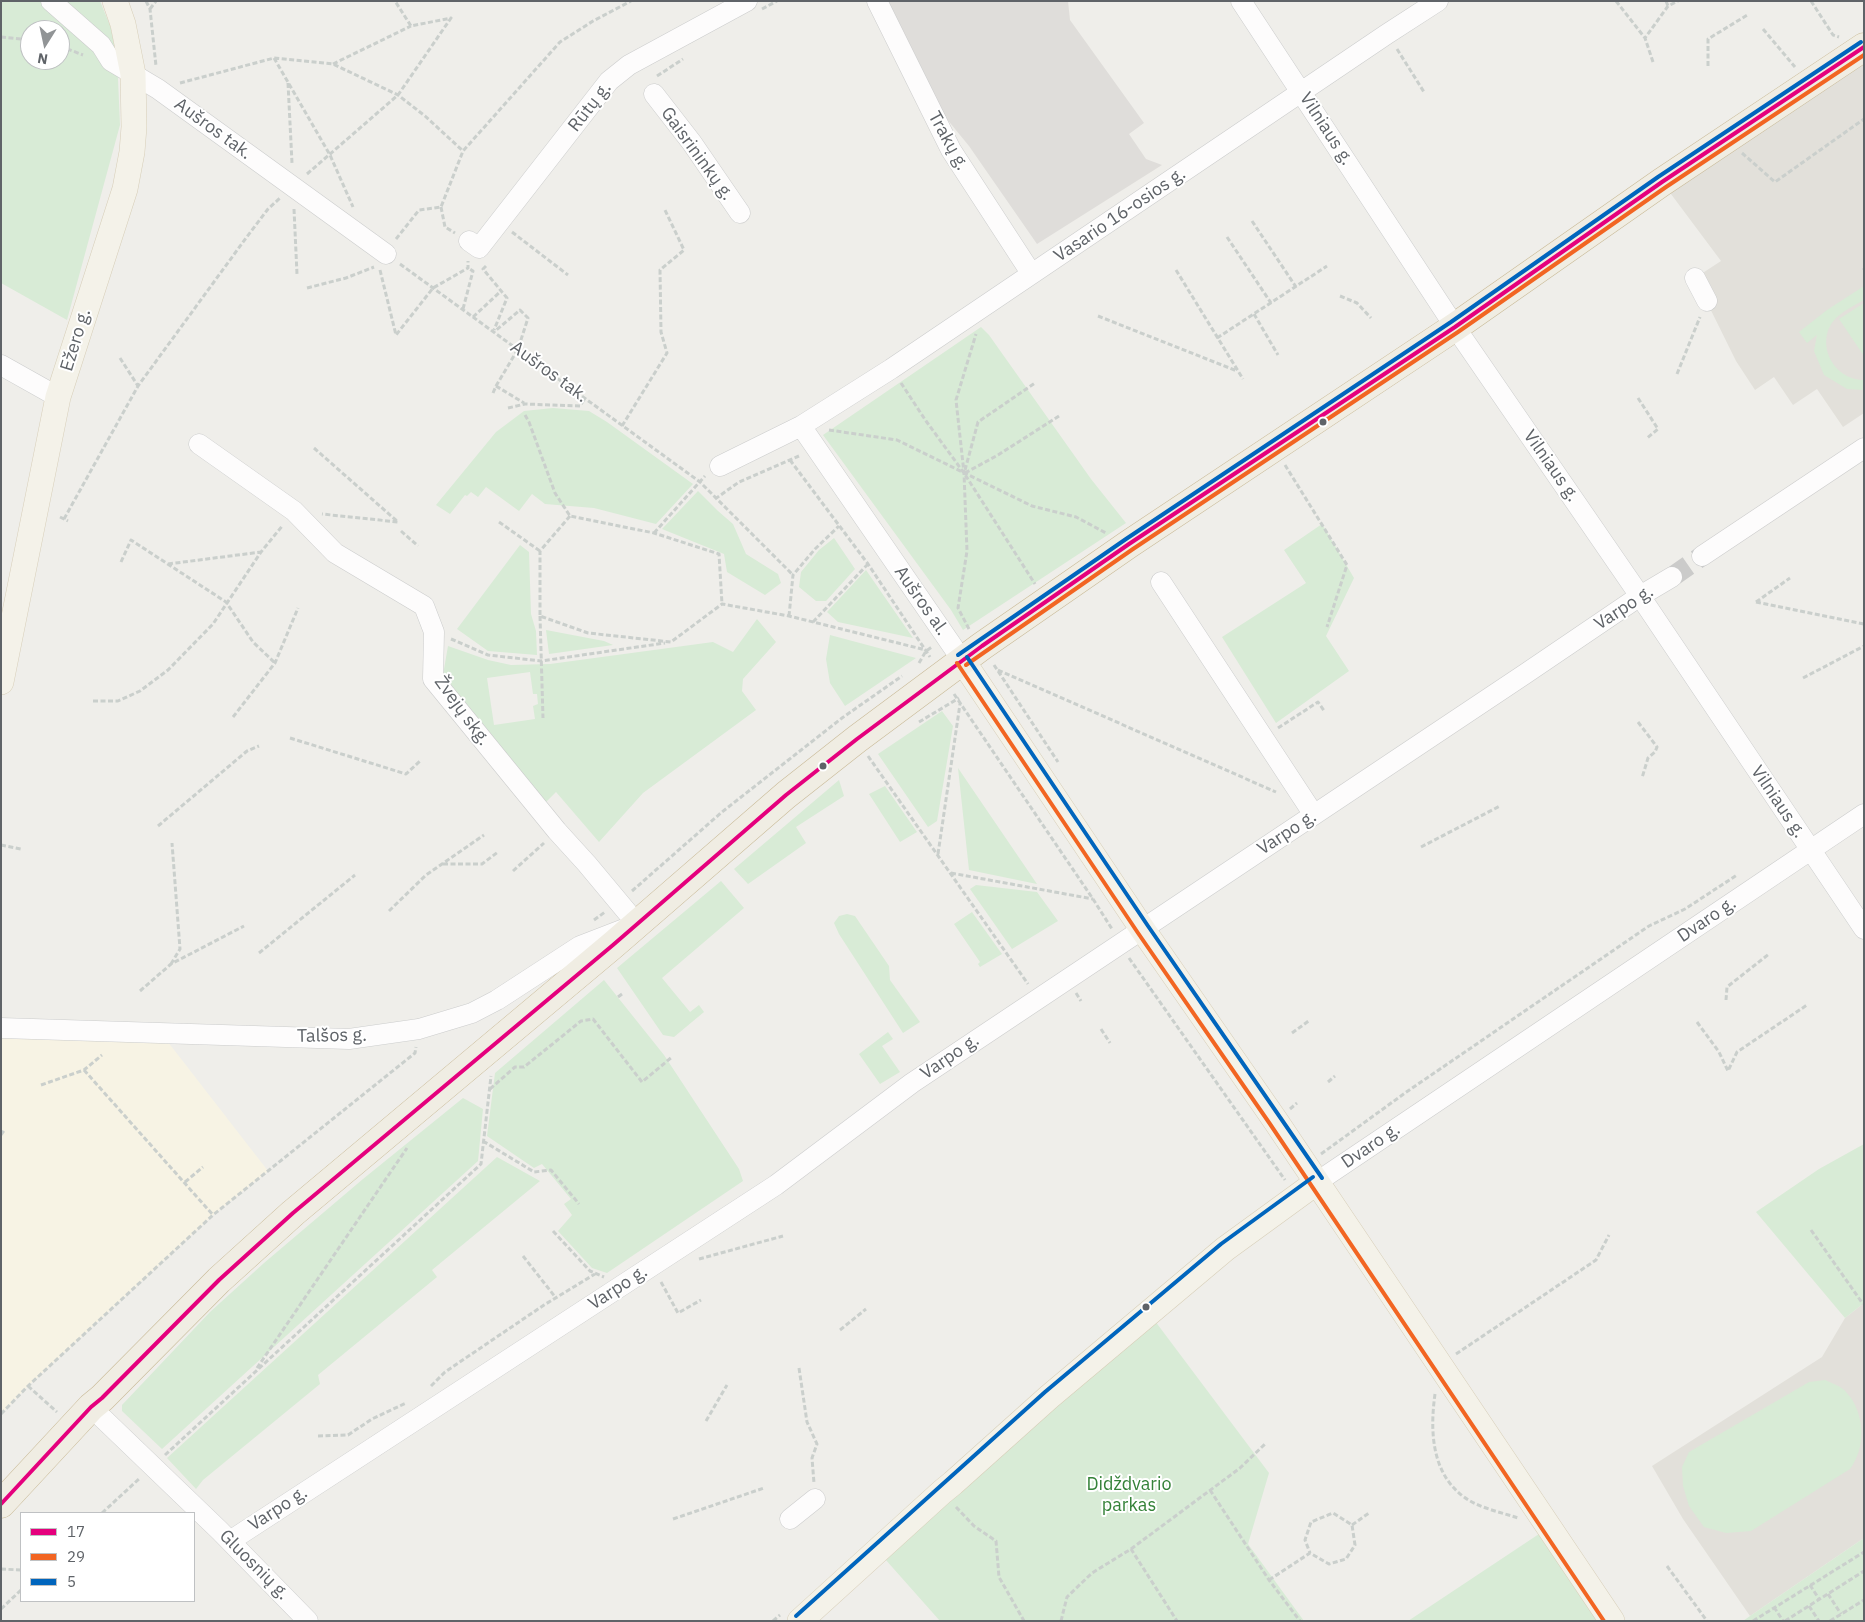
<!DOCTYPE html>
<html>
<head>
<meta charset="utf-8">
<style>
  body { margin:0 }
  #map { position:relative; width:1865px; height:1622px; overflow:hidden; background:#efeeea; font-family:"IBM Plex Sans",sans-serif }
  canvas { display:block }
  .frame { position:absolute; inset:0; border:2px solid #5f6368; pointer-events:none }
  .legend { position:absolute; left:20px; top:1512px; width:175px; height:90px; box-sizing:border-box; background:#fff; border:1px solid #bfc1c3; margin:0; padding:6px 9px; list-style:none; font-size:15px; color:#5f6368 }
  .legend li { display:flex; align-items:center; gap:10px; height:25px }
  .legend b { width:25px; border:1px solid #bfc1c3 }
  .north { position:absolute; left:20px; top:20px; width:50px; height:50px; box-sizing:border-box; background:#fff; border:1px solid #bfc1c3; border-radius:50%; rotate:190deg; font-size:14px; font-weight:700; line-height:20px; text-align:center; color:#5f6368 }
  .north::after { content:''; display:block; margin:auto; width:18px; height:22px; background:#919496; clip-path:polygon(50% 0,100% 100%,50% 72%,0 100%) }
</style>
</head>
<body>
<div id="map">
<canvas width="1865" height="1622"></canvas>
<div class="frame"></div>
<ul class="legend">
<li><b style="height:6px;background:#e5007d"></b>17</li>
<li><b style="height:6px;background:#f26522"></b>29</li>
<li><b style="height:6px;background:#0065bd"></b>5</li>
</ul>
<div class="north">N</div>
</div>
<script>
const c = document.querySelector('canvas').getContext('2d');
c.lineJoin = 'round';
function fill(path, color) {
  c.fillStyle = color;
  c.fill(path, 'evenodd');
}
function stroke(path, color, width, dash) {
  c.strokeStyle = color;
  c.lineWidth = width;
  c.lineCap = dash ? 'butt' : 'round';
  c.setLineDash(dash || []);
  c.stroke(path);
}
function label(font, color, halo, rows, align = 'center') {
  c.font = font + ' "IBM Plex Sans",sans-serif';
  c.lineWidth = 4;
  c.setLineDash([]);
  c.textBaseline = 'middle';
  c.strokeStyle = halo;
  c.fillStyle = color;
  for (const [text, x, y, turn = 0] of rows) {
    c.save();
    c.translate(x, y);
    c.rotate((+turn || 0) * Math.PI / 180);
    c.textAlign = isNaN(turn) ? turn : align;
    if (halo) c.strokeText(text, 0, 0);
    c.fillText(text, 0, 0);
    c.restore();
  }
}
const commercial = new Path2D(`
  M 1,1028 L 161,1033 L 268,1171 L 213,1215 L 28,1386 L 1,1414 Z`);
const industrial = new Path2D(`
  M 877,1 L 1068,1 L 1070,20 L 1144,123 L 1129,134 L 1146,159 L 1162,165 L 1037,244 L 969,146 L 919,85 Z`);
const education = new Path2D(`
  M 1864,47 L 1864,413 L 1843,427 L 1817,389 L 1793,405 L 1774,377 L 1755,390 L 1736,361 L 1695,278 L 1721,261 L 1662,182 Z
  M 1864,1303 L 1864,1538 L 1750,1616 L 1683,1519 L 1652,1466 L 1822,1357 L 1845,1318 Z`);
const green = new Path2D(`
  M 1,1 L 100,1 L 111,28 L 117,56 L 120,125 L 67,320 L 1,283 ZM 30,30 L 60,30 L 60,60 L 30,60 Z
  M 1864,286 L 1864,300 C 1855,305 1845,310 1837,317 C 1813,340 1832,380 1864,380 L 1864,390 L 1847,389 L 1824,375 L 1814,351 L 1817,335 L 1807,343 L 1799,332 L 1827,310 Z
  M 1864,303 L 1864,356 L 1839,319 Z
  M 981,327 L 989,335 L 1091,479 L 1126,523 L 963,630 L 951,610 L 823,435 Z
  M 553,408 L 589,411 L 607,422 L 693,484 L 656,524 L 594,508 L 545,504 L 532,494 L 519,511 L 486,487 L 478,497 L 471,492 L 467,496 L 465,495 L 450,514 L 436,505 L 496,432 L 524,411 Z
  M 698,491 L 718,511 L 733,524 L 746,554 L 778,574 L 781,583 L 765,595 L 727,572 L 724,554 L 662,529 Z
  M 1322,524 L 1354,578 L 1326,636 L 1349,671 L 1276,723 L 1222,637 L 1306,583 L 1284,550 Z
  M 834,538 L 855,569 L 826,601 L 816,601 L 799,587 L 801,572 L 819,550 Z
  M 520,545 L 529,552 L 531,614 L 536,631 L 537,655 L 488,651 L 457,629 Z
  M 866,570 L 913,638 L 838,622 L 827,612 Z
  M 757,619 L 776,642 L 743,679 L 742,691 L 756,710 L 643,793 L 599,842 L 556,792 L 546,802 L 443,675 L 448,646 L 488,660 L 511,665 L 550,664 L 713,642 L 733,652 ZM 530,672 L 533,694 L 537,694 L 538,704 L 533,706 L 535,719 L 494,725 L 487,678 Z
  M 546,630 L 604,641 L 613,645 L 549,654 Z
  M 830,635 L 916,658 L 845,706 L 830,683 L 826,659 Z
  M 942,711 L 953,726 L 937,821 L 928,827 L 878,754 Z
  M 958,768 L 1037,884 L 969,870 Z
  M 839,780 L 844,796 L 796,827 L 806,843 L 748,884 L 734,869 Z
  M 885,786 L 917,832 L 900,842 L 869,794 Z
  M 721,881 L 744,908 L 662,978 L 690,1012 L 699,1005 L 704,1012 L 674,1037 L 663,1035 L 617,968 Z
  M 976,885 L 1037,892 L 1058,921 L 1012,949 L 970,889 Z
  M 972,912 L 1002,954 L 980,967 L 978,964 L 980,962 L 954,924 Z
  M 847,914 L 855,916 L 889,966 L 890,980 L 920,1022 L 903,1033 L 839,934 L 834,923 L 839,916 Z
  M 604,980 L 664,1055 L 739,1169 L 743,1181 L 607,1273 L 592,1268 L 558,1231 L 572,1215 L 564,1204 L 571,1199 L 542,1164 L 534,1168 L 487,1136 L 495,1073 Z
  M 888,1032 L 893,1039 L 882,1046 L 900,1072 L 880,1084 L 859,1054 Z
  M 463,1098 L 483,1109 L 478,1161 L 162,1449 L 122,1411 L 122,1405 L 210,1312 L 264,1263 L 363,1179 Z
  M 1864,1144 L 1864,1303 L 1845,1318 L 1756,1212 L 1819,1169 Z
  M 497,1157 L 540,1181 L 432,1270 L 437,1277 L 318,1375 L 320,1384 L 203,1480 L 196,1489 L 167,1458 Z
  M 1149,1313 L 1269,1473 L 1248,1544 L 1304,1621 L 940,1621 L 877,1550 Z
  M 1825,1380 C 1831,1383 1838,1385 1843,1389 C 1846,1391 1848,1395 1851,1398 C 1865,1419 1865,1449 1850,1469 L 1751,1531 L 1726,1533 L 1704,1527 L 1689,1506 L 1683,1486 L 1682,1467 L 1689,1452 L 1809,1382 Z
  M 1539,1534 L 1597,1621 L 1408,1621 Z
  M 1864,1538 L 1864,1621 L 1743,1621 L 1750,1616 Z`);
const minorTunnel = new Path2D(`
  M 1672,577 L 1702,556`);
const path = new Path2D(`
  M 146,1 L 150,9 L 156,66
  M 1616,1 L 1645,38
  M 1666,1 L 1668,6
  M 1811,1 L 1833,35 L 1839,37
  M 150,9 L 156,1
  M 762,9 L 777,1
  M 1763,29 L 1795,67
  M 1,37 L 30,40
  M 60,46 L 83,55
  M 1397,49 L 1424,92
  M 274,58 L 330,155 L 353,207
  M 1653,62 L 1645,38 L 1668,6 L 1678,1
  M 333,64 L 411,26
  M 1708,66 L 1708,39 L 1749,14
  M 657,76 L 683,59
  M 180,83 L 274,58 L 333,64 L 398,95 L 425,116 L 463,151
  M 288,83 L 292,163
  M 1742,153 L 1775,182 L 1864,119
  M 307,174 L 398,95 L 451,18 L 411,26 L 395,1
  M 441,207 L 445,227 L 455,233
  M 294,209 L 297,274
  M 1252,221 L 1296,287
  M 512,232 L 568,275
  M 1227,237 L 1271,303
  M 396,239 L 419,210 L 441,207 L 463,151 L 560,42 L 593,21 L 631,1
  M 400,264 L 700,482 L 793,575
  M 486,266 L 483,269 L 507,298 L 494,330
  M 1863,268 L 1864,269
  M 380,270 L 396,335 L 433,288 L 468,268 L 468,261
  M 1176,270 L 1243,379
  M 307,288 L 346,278 L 374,267
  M 1340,296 L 1357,303 L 1371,318
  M 463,309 L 473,271 L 468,268
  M 1254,314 L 1278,355
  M 1098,316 L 1237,371
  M 473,317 L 501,291
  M 1217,338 L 1327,266
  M 120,358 L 138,386
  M 1677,374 L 1700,317
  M 901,383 L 926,421 L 964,473 L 1035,584
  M 496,386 L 524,403
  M 493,393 L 496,386 L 518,349 L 528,318 L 520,310 L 494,332
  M 1638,398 L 1658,429 L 1646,439
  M 508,408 L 525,404 L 580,406 L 585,398
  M 525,415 L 529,422 L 555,493 L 570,516 L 654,533 L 719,554 L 722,604
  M 622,426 L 667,353 L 661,332 L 660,270 L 684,250 L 664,208
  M 829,430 L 897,440 L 1032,506 L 1076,517 L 1106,533
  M 314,448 L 398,522 L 322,514
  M 790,460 L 868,564 L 930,657
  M 1285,465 L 1347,565 L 1327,627
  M 965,470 L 978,422 L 1035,383
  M 965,473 L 998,455 L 1059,416
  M 715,499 L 739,482 L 799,456
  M 570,516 L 540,551 L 540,616 L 588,633 L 671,642 L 722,604 L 789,616 L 926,650
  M 60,517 L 68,521
  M 64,519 L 138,386 L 246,238 L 268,209 L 280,198
  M 499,522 L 540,551
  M 401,531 L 418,546
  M 654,533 L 705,476
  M 121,562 L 131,540 L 226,602 L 253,642 L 275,663
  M 168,564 L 261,552
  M 1756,602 L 1864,624
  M 1756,602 L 1790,578
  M 540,616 L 543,718
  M 789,616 L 793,575 L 815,549 L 839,526
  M 813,622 L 868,564
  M 969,629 L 958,608 L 967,551 L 964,473 L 956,400 L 976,334
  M 451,639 L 488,655 L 541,661 L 665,643
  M 919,663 L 926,651 L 932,647
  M 994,665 L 1058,762
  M 998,670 L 1276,792
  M 1803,678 L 1864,646
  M 954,694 L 1093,899 L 1112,929
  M 93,701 L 118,701 L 140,691 L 168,670 L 213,624 L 261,552 L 283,525
  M 233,717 L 275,663 L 298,608
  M 919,722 L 959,698
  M 1638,722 L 1657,747 L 1655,752 L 1648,758 L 1642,778
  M 1278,728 L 1318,702 L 1325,712
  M 290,738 L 406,774 L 420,761
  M 868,756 L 1028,984
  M 158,826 L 247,751 L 259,746
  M 1,845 L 21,849
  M 1421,847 L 1500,806
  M 938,854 L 960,704
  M 443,864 L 482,864 L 498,852
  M 513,871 L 544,843
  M 951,873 L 1093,899
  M 632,891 L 722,812 L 842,718 L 902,676
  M 389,911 L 426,875 L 484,835
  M 594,920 L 605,912
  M 259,953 L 355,875
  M 1129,958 L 1285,1180
  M 171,964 L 180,949 L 172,843
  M 140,991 L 171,964 L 244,926
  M 1076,993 L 1081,1001
  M 618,997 L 622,994
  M 1726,1000 L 1727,987 L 1769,954
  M 1697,1022 L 1719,1052 L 1728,1071 L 1737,1052 L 1807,1005
  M 1101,1029 L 1110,1043
  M 1292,1033 L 1310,1020
  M 84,1070 L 213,1215
  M 1328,1082 L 1335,1076
  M 41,1085 L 84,1070 L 102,1055
  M 490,1089 L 515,1067 L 524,1067 L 581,1021 L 593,1019 L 642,1082 L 672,1057
  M 1290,1109 L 1297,1103
  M 1,1135 L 5,1129
  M 483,1141 L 534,1172 L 551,1170 L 579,1204
  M 1321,1154 L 1405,1093 L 1649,926 L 1685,909 L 1737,875
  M 185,1182 L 203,1167
  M 1811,1230 L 1863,1304
  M 553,1231 L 590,1271 L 604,1277
  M 523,1256 L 556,1298
  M 699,1259 L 783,1236
  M 661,1282 L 678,1313 L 701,1300
  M 840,1330 L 866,1309
  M 1456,1354 L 1596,1260 L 1609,1235
  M 257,1368 L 407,1148
  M 799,1368 L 807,1422 L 817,1444 L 812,1458 L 814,1483
  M 28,1386 L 57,1412
  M 431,1386 L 445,1372 L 544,1305 L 595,1274
  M 1435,1394 C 1430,1430 1431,1473 1464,1497 C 1479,1508 1500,1512 1518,1518
  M 1,1414 L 28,1386 L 213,1215 L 415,1053 L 416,1047
  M 706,1421 L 727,1385
  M 318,1436 L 348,1435 L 372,1419 L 406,1403
  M 165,1455 L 481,1164 L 491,1076
  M 1210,1490 L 1269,1580 L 1300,1621
  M 956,1507 L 974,1526 L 996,1541 L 999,1577 L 1024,1621
  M 102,1513 L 140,1478
  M 673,1519 L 764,1488
  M 1352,1525 L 1369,1513
  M 1131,1549 L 1240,1468 L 1265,1444
  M 1667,1566 L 1707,1621
  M 1,1569 L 21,1570
  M 1269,1580 L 1310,1553 L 1329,1564 L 1346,1559 L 1355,1545 L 1352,1525 L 1333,1513 L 1311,1522 L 1305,1540 L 1310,1553
  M 1810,1585 L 1819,1599
  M 1828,1594 L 1841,1614
  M 1809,1606 L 1819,1621
  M 1774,1607 L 1783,1621
  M 1,1609 L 21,1590
  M 773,1621 L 780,1615
  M 1061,1621 L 1067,1597 L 1092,1573 L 1131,1549 L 1177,1621
  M 1753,1621 L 1864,1552
  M 1785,1621 L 1864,1571
  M 1830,1621 L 1864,1600`);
const minor = new Path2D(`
  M 51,1 L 101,45 L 111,61 L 158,89 L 386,254
  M 877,1 L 951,150 L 1031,273
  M 1241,1 L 1455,327 L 1640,596 L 1864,929
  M 654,94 L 692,143 L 740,213
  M 469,241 L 479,248 L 609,81 L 629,65 L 747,1
  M 1695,278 L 1707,301
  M 1,365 L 58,397
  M 801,426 L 962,660
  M 720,466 L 801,426 L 891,369 L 1387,34 L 1438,1
  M 1702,556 L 1864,448
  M 1161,582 L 1314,815
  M 1,1028 L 349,1039 L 419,1029 L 472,1013 L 497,1000 L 580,946 L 637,924 L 587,864 L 557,831 L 433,679 L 434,632 L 424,606 L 335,553 L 294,511 L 199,444
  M 1317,1182 L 1864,814
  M 91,1407 L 220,1531 L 308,1621
  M 790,1519 L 815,1499
  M 230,1541 L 776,1185 L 912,1083 L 1525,674 L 1640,596 L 1672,577`);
const major = new Path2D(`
  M 962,660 L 1143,930 L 1275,1120 L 1612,1621
  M 1,682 L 58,397 L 125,189 L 132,152 L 134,127 L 133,74 L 123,24 L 115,1
  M 800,1621 L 942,1492 L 953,1483 L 1049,1397 L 1225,1249 L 1317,1182`);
const highway = new Path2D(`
  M 1,1504 L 91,1407 L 102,1398 L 219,1280 L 293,1213 L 613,945 L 786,795 L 857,739 L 982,646 L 1129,544 L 1455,327 L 1662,182 L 1864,47`);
const bus1 = new Path2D(`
  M 1,1504 L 91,1407 L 102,1398 L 219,1280 L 293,1213 L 613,945 L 786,795 L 857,739 L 982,646 L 1129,544 L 1455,327 L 1662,182 L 1864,47`);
const bus2 = new Path2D(`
  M 957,663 L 1138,933 L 1270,1124 L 1604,1621
  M 966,665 L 1133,549 L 1458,332 L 1666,187 L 1864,55`);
const bus3 = new Path2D(`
  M 958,655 L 1126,539 L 1451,322 L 1658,177 L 1861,42
  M 967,657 L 1148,926 L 1322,1178
  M 796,1616 L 1045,1392 L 1221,1244 L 1313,1177`);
const markers = [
  [1323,422,4.5,"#5f6368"],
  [823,766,4.5,"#5f6368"],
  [1146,1307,4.5,"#5f6368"]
];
const streetNames = [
  ["Rūtų g.",590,107,-52],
  ["Aušros tak.",213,129,36],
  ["Vilniaus g.",1326,129,57],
  ["Trakų g.",948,141,61],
  ["Gaisrininkų g.",697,154,54],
  ["Vasario 16-osios g.",1120,215,-34],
  ["Ežero g.",76,340,-73],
  ["Aušros tak.",549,372,36],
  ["Vilniaus g.",1551,466,55],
  ["Aušros al.",921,601,55],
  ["Varpo g.",1624,608,-33],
  ["Žvejų skg.",462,711,54],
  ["Vilniaus g.",1778,802,56],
  ["Varpo g.",1287,833,-33],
  ["Dvaro g.",1707,920,-34],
  ["Talšos g.",332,1036,-1],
  ["Varpo g.",950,1057,-34],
  ["Dvaro g.",1371,1146,-34],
  ["Varpo g.",618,1288,-33],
  ["Varpo g.",278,1509,-33],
  ["Gluosnių g.",254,1565,45]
];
const parkNames = [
  ["Didždvario",1129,1485],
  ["parkas",1129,1506]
];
fill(commercial, '#f7f3e4');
fill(industrial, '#dfddda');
fill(education, '#e2e0da');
fill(green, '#d8ebd6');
stroke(minorTunnel, '#cbcbca', 20, [20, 10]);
stroke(minor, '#cbcccc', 21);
stroke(major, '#d7ceb8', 26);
stroke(highway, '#c8b996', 29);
stroke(path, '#cacfcc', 3, [5, 2.5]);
stroke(minor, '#fdfcfc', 20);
stroke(major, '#f4f2e9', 25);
stroke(highway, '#f0ede3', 28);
stroke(bus1, '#e5007d', 4);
stroke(bus2, '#f26522', 4);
stroke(bus3, '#0065bd', 4);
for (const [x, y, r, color] of markers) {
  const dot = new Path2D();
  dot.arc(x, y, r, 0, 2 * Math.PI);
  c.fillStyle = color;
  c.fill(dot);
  stroke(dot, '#fff', 2);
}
label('18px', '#5f6368', '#fff', streetNames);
label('18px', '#348238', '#fff', parkNames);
</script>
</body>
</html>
